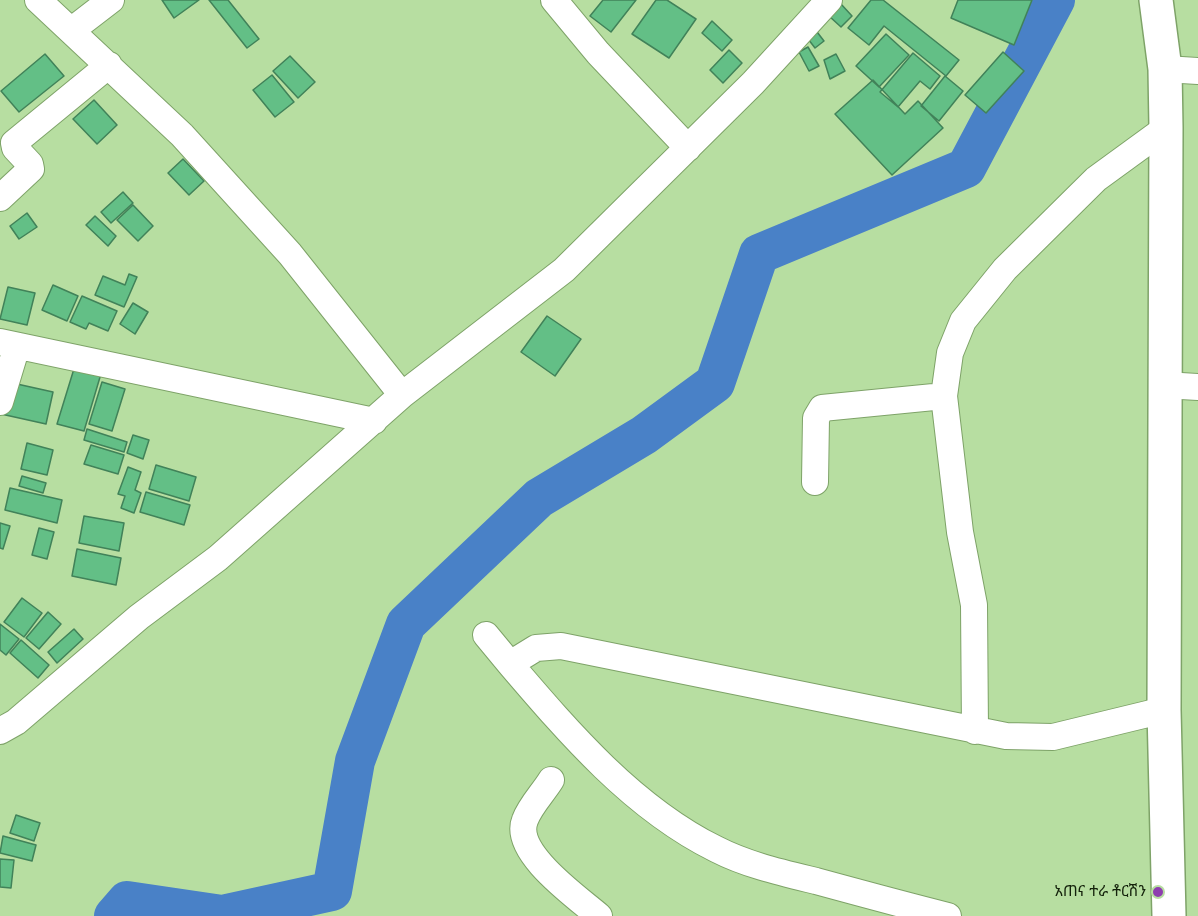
<!DOCTYPE html>
<html>
<head>
<meta charset="utf-8">
<style>
  body { margin:0 }
  canvas { display:block; background:#b7dea1 }
</style>
</head>
<body>
<canvas width="1198" height="916"></canvas>
<script>
const c = document.querySelector('canvas').getContext('2d');
c.lineJoin = 'round';
function stroke(path, color, width, dash) {
  c.strokeStyle = color;
  c.lineWidth = width;
  c.lineCap = dash ? 'butt' : 'round';
  c.setLineDash(dash || []);
  c.stroke(path);
}
function fill(path, color) {
  c.fillStyle = color;
  c.fill(path, 'evenodd');
}
function label(font, color, halo, rows, align = 'center') {
  c.font = font + ' "Open Sans","Noto Sans Ethiopic",sans-serif';
  c.lineWidth = 6;
  c.setLineDash([]);
  c.textBaseline = 'middle';
  c.strokeStyle = halo;
  c.fillStyle = color;
  for (const [text, x, y, turn = 0] of rows) {
    c.save();
    c.translate(x, y);
    c.rotate((+turn || 0) * Math.PI / 180);
    c.textAlign = isNaN(turn) ? turn : align;
    if (halo) c.strokeText(text, 0, 0);
    c.fillText(text, 0, 0);
    c.restore();
  }
}
const river = new Path2D(`
  M 114,916 L 127,901 L 222,915 L 332,891 L 355,761 L 406,624 L 539,498 L 644,435 L 715,383 L 759,254 L 966,168 L 1055,0`);
const building = new Path2D(`
  M 162,0 L 199,0 L 174,18 Z
  M 209,0 L 228,0 L 259,39 L 247,48 Z
  M 603,0 L 636,0 L 611,32 L 590,16 Z
  M 656,0 L 667,0 L 696,19 L 669,58 L 632,34 Z
  M 871,0 L 883,0 L 959,60 L 946,76 L 884,26 L 869,45 L 848,28 Z
  M 958,0 L 1032,0 L 1014,45 L 951,18 Z
  M 841,4 L 852,16 L 841,27 L 829,16 Z
  M 712,21 L 732,40 L 722,51 L 702,33 Z
  M 814,28 L 824,41 L 815,48 L 805,35 Z
  M 886,34 L 909,55 L 879,87 L 856,66 Z
  M 808,47 L 819,66 L 809,71 L 799,52 Z
  M 729,50 L 742,63 L 723,83 L 710,70 Z
  M 1003,52 L 1024,71 L 986,113 L 965,95 Z
  M 913,53 L 940,76 L 930,89 L 920,81 L 898,107 L 880,92 Z
  M 45,54 L 64,76 L 19,112 L 1,91 Z
  M 836,54 L 845,71 L 830,79 L 824,60 Z
  M 290,56 L 315,82 L 298,98 L 273,71 Z
  M 272,75 L 294,102 L 275,117 L 253,90 Z
  M 945,76 L 963,91 L 939,121 L 921,106 Z
  M 873,80 L 905,114 L 918,101 L 943,128 L 892,175 L 835,114 Z
  M 94,100 L 117,125 L 97,144 L 73,119 Z
  M 183,159 L 204,181 L 189,195 L 168,173 Z
  M 123,192 L 133,203 L 111,223 L 101,212 Z
  M 133,205 L 153,226 L 138,241 L 117,220 Z
  M 27,213 L 37,227 L 19,239 L 10,226 Z
  M 95,216 L 116,236 L 108,246 L 86,225 Z
  M 129,274 L 137,277 L 124,307 L 95,295 L 103,276 L 125,285 Z
  M 53,285 L 78,296 L 67,321 L 42,310 Z
  M 8,287 L 35,293 L 27,325 L 0,319 Z
  M 82,296 L 117,311 L 108,331 L 89,323 L 86,329 L 70,322 Z
  M 133,303 L 148,312 L 135,334 L 120,324 Z
  M 547,316 L 581,339 L 555,376 L 521,352 Z
  M 77,359 L 103,367 L 84,431 L 57,424 Z
  M 8,382 L 53,392 L 46,424 L 1,414 Z
  M 102,382 L 125,389 L 112,431 L 89,424 Z
  M 87,429 L 127,442 L 124,452 L 84,440 Z
  M 133,435 L 149,440 L 143,459 L 127,453 Z
  M 27,443 L 53,450 L 47,475 L 21,469 Z
  M 91,445 L 124,455 L 118,474 L 84,464 Z
  M 156,465 L 196,477 L 189,501 L 149,489 Z
  M 128,467 L 141,472 L 135,490 L 141,493 L 134,513 L 121,508 L 125,496 L 118,494 Z
  M 22,476 L 46,483 L 43,493 L 19,486 Z
  M 10,488 L 62,500 L 57,523 L 5,510 Z
  M 146,492 L 190,505 L 184,525 L 140,512 Z
  M 84,516 L 124,523 L 119,551 L 79,543 Z
  M 0,523 L 10,526 L 3,549 L 0,548 Z
  M 39,528 L 54,532 L 47,559 L 32,555 Z
  M 77,549 L 121,558 L 116,585 L 72,576 Z
  M 22,598 L 42,613 L 24,637 L 4,622 Z
  M 48,612 L 61,624 L 39,649 L 26,638 Z
  M 0,624 L 19,639 L 6,655 L 0,650 Z
  M 74,629 L 83,639 L 57,663 L 48,652 Z
  M 21,640 L 49,665 L 38,678 L 10,653 Z
  M 16,815 L 40,823 L 34,841 L 10,833 Z
  M 3,836 L 36,845 L 32,861 L 0,853 Z
  M 0,859 L 14,860 L 11,888 L 0,887 Z`);
const minor = new Path2D(`
  M 38,0 L 182,135 L 290,254 L 402,395
  M 554,0 L 598,53 L 688,148
  M 72,30 L 111,0
  M 1165,69 L 1198,71
  M 0,198 L 31,169 L 30,164 L 15,148 L 14,143 L 109,65
  M 0,342 L 374,421
  M 1164,385 L 1198,387
  M 0,402 L 17,346
  M 815,482 L 816,418 L 822,408 L 944,396
  M 486,635 L 510,664 L 536,648 L 561,646 L 1006,736 L 1053,737 L 1164,710
  M 510,664 C 569,733 633,808 716,849 C 747,865 783,873 816,881 C 860,893 904,905 948,916
  M 0,731 L 16,722 L 139,617 L 218,558 L 402,395 L 564,270 L 753,83 L 829,0
  M 975,731 L 974,605 L 960,532 L 944,396 L 950,353 L 963,321 L 1005,269 L 1096,179 L 1166,128
  M 551,780 C 543,793 530,806 525,820 C 512,852 577,897 599,916`);
const major = new Path2D(`
  M 1156,0 L 1165,69 L 1166,128 L 1164,710 L 1169,916`);
const markers = [
  [1158,892,6,"#8e3eaf"]
];
const poiNames = [
  ["አጠና ተራ ቶርሽን",1146,892]
];
stroke(river, '#4981c7', 40);
fill(building, '#63bf86');
stroke(building, '#418259', 1.5);
stroke(minor, '#7ea368', 28);
stroke(major, '#7ea368', 36);
stroke(minor, '#fff', 26);
stroke(major, '#fff', 33);
for (const [x, y, r, color] of markers) {
  const dot = new Path2D();
  dot.arc(x, y, r, 0, 2 * Math.PI);
  c.fillStyle = color;
  c.fill(dot);
  stroke(dot, '#b7dea1', 2);
}
label('15px', '#14220b', '#b7dea1', poiNames, 'right');
</script>
</body>
</html>
